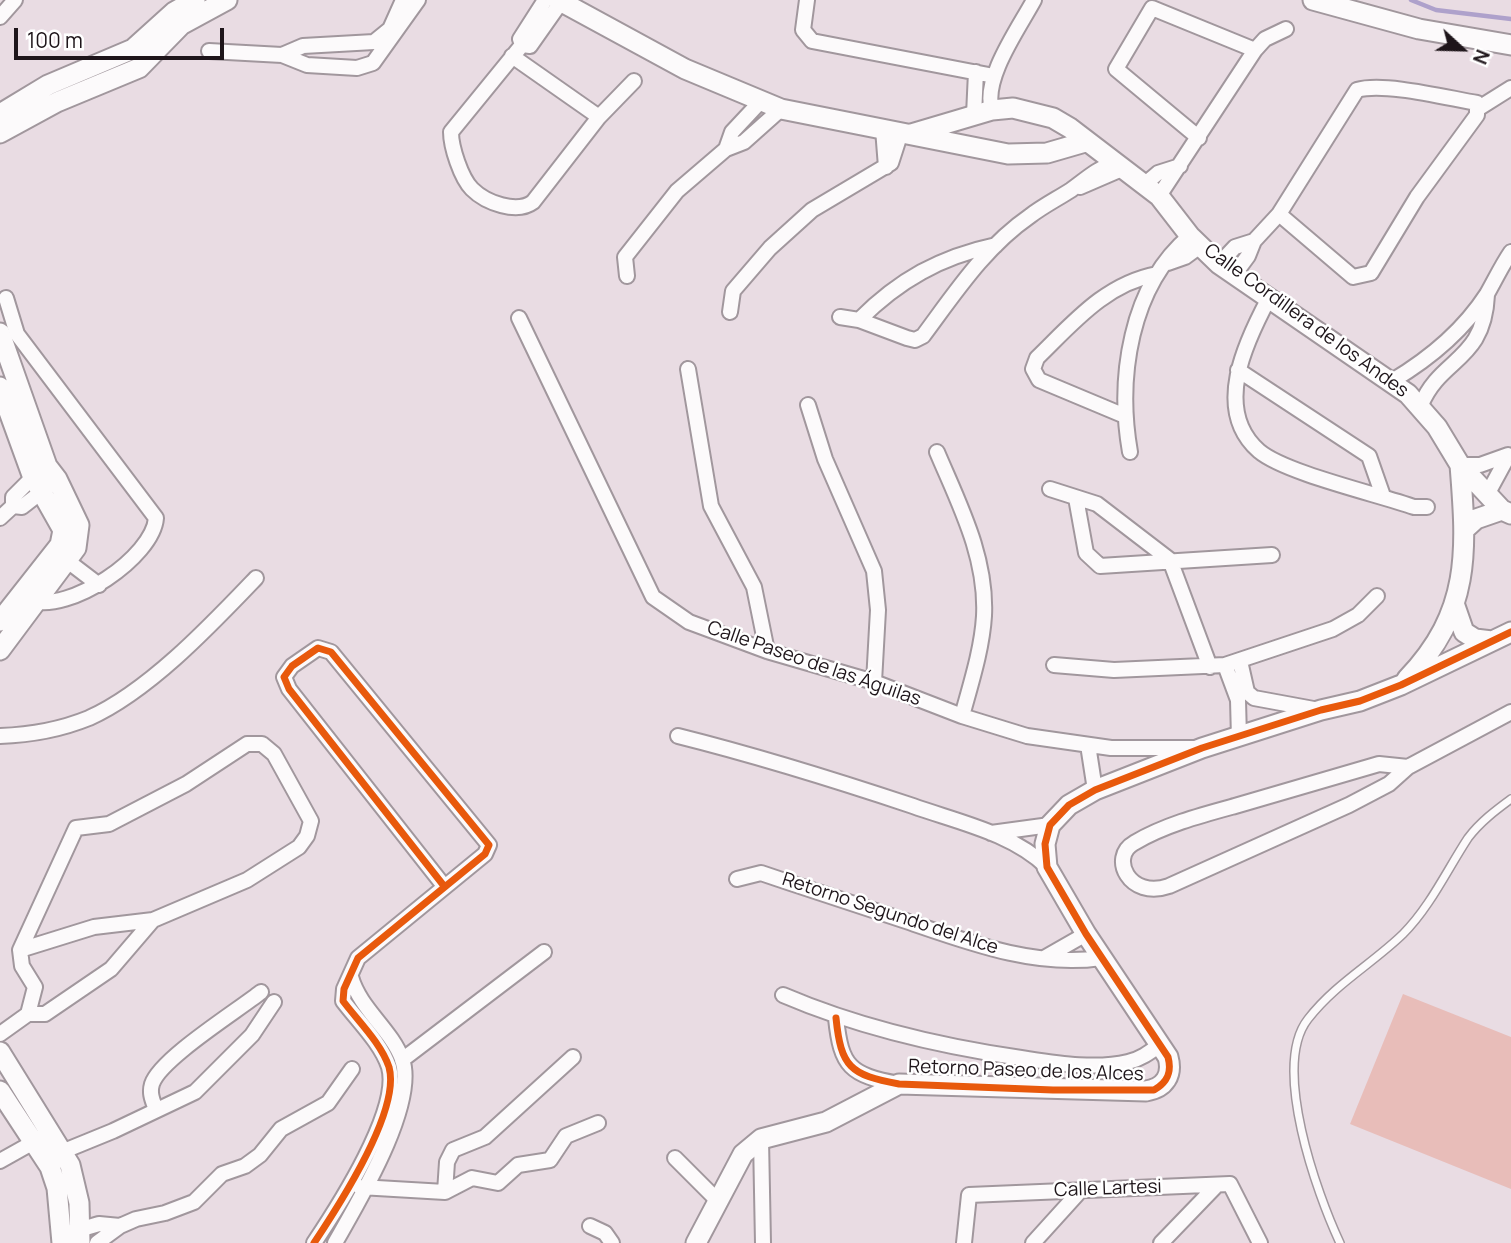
<!DOCTYPE html>
<html>
<head>
<meta charset="utf-8">
<style>
  body { margin:0 }
  #map { position:relative; width:1511px; height:1243px; overflow:hidden; background:#e9dce3; font-family:Manrope,sans-serif }
  canvas { display:block }
  .north { position:absolute; left:1427px; top:14px; width:70px; height:70px; -webkit-text-stroke:5px #fff; paint-order:stroke; rotate:112deg; font-size:19px; font-weight:700; line-height:28px; text-align:center; color:#1e151a }
  .north::after { content:''; display:block; margin:auto; width:24px; height:32px; background:#1e151a; clip-path:polygon(50% 0,100% 100%,50% 72%,0 100%) }
  .scale { position:absolute; left:14px; top:28px; width:210px; height:32px; box-sizing:border-box; border:4px solid #1e151a; border-top:0; padding-left:9px; font-size:21px; line-height:24px; white-space:nowrap; color:#1e151a; -webkit-text-stroke:5px #fff; paint-order:stroke }
</style>
</head>
<body>
<div id="map">
<canvas width="1511" height="1243"></canvas>
<div class="north">N</div>
<div class="scale">100 m</div>
</div>
<script>
const c = document.querySelector('canvas').getContext('2d');
c.lineJoin = 'round';
function fill(path, color) {
  c.fillStyle = color;
  c.fill(path, 'evenodd');
}
function stroke(path, color, width, dash) {
  c.strokeStyle = color;
  c.lineWidth = width;
  c.lineCap = dash ? 'butt' : 'round';
  c.setLineDash(dash || []);
  c.stroke(path);
}
function label(font, color, halo, rows, align = 'center') {
  c.font = font + ' Manrope,sans-serif';
  c.lineWidth = 5;
  c.setLineDash([]);
  c.textBaseline = 'middle';
  c.strokeStyle = halo;
  c.fillStyle = color;
  for (const [text, x, y, turn = 0] of rows) {
    c.save();
    c.translate(x, y);
    c.rotate((+turn || 0) * Math.PI / 180);
    c.textAlign = isNaN(turn) ? turn : align;
    if (halo) c.strokeText(text, 0, 0);
    c.fillText(text, 0, 0);
    c.restore();
  }
}
const green = new Path2D(`
  M 1403,994 L 1511,1037 L 1511,1189 L 1350,1124 Z`);
const stream = new Path2D(`
  M 1411,0 L 1436,10 L 1511,19`);
const lane = new Path2D(`
  M 1340,1243 C 1317,1194 1271,1066 1308,1019 C 1335,984 1372,964 1403,934 C 1430,907 1447,870 1468,838 C 1480,822 1496,810 1511,799`);
const street = new Path2D(`
  M 545,0 L 520,39 L 522,45 L 451,132 C 451,147 461,178 472,189 C 486,203 517,214 533,202 L 599,117 L 634,81
  M 807,0 L 803,30 L 812,41 L 994,76
  M 0,17 L 15,0
  M 522,45 L 530,46 L 561,2
  M 209,51 L 282,55 L 307,65 L 357,68 L 373,63 L 418,0
  M 282,55 L 303,46 L 374,42 L 390,29 L 403,0
  M 512,56 L 599,117
  M 1479,108 L 1511,88
  M 992,110 C 982,79 1019,28 1034,0
  M 974,115 L 976,72
  M 883,129 L 886,167
  M 1199,138 L 1116,69 L 1152,8 L 1255,50
  M 726,149 L 732,132 L 761,101
  M 1145,184 L 1158,173 L 1180,166
  M 1080,187 L 1124,168
  M 1159,196 L 1255,50 L 1265,39 L 1286,29
  M 1168,263 L 1185,257 L 1200,246
  M 1219,264 L 1235,247 L 1254,241
  M 1234,275 L 1248,256 L 1254,241 L 1279,214 L 1357,90 C 1384,82 1447,98 1477,103 L 1477,115 L 1417,197 L 1371,273 L 1353,277 L 1279,214
  M 627,276 L 625,257 L 677,191 L 726,149 L 744,142 L 781,109
  M 6,298 L 17,334 L 156,518 C 153,557 69,614 30,600
  M 1269,298 C 1246,341 1212,410 1259,451 C 1285,473 1377,494 1414,507 L 1427,507
  M 730,312 L 733,291 L 770,248 L 812,210 L 891,163 L 901,132
  M 840,317 L 859,320 L 907,338 L 915,340 L 923,336 C 955,293 985,247 1030,216 C 1043,206 1057,199 1071,190 C 1086,179 1097,169 1115,162
  M 519,318 L 653,597 L 689,622 L 767,651 L 874,682 L 962,716 L 1027,736 L 1111,748 L 1194,748
  M 859,320 C 899,280 940,257 996,245
  M 688,369 L 711,506 L 754,587 L 767,651
  M 1238,370 L 1369,456 L 1383,496
  M 1392,381 C 1429,359 1463,331 1487,294 C 1495,280 1502,265 1511,252
  M 808,405 L 825,459 L 874,571 L 878,610 L 874,682
  M 1421,405 C 1441,357 1484,362 1487,295
  M 1125,416 L 1039,380 L 1033,369 L 1037,358 C 1073,323 1105,284 1157,274
  M 937,452 C 959,504 987,557 984,616 C 982,649 971,683 962,716
  M 1130,452 C 1117,378 1130,286 1190,236
  M 1460,465 L 1480,465 L 1508,455
  M 1050,489 L 1097,504 L 1170,560 L 1210,667
  M 1488,493 L 1508,456
  M 1076,498 L 1086,553 L 1100,566 L 1272,555
  M 13,506 L 22,507 L 49,486
  M 0,518 L 13,506 L 13,497 L 38,472
  M 61,556 L 99,585
  M 1240,661 L 1247,692 L 1254,698 L 1319,710
  M 1054,665 L 1114,670 L 1225,665 L 1333,629 L 1358,615 L 1377,596
  M 1225,665 L 1238,700 L 1239,738
  M 0,736 C 29,735 62,729 89,718 C 149,691 211,625 256,578
  M 678,736 C 758,756 835,780 913,806 C 958,822 1012,833 1047,867
  M 1088,745 L 1095,790
  M 1408,767 L 1379,764 C 1331,778 1283,792 1235,806 C 1202,815 1164,825 1134,843 C 1109,857 1129,900 1169,886 L 1349,805 L 1389,784 L 1408,767 L 1511,712
  M 991,833 L 1050,825
  M 737,879 L 761,873 C 808,889 855,904 903,920 C 965,941 1034,968 1101,958
  M 20,950 L 94,927 L 153,920
  M 1044,958 L 1086,934
  M 783,995 C 860,1028 939,1046 1021,1058 C 1055,1063 1095,1070 1128,1062 C 1141,1059 1150,1052 1161,1044
  M 836,1018 C 841,1067 850,1075 899,1084
  M 0,1034 L 28,1014 L 45,1014 L 111,969 L 153,920 L 247,880 L 299,847 L 307,836 L 311,821 L 274,754 L 262,744 L 247,744 L 186,784 L 109,824 L 76,828 L 20,950 L 22,966 L 35,987 L 28,1014
  M 402,1060 L 544,952
  M 156,1110 C 153,1101 149,1094 152,1084 C 160,1059 237,1011 261,992
  M 761,1139 L 763,1243
  M 64,1151 L 113,1131 L 195,1092 L 252,1035 L 274,1002
  M 675,1158 L 717,1200
  M 0,1161 L 41,1138
  M 360,1187 L 445,1192 L 472,1178 L 498,1183 L 518,1165 L 550,1160 L 566,1136 L 598,1123
  M 445,1192 L 447,1162 L 453,1150 L 485,1137 L 573,1057
  M 590,1226 L 605,1233 L 612,1243
  M 72,1232 L 99,1224 L 120,1226
  M 97,1243 L 120,1226 L 136,1219 L 165,1213 L 194,1202 L 222,1174 L 245,1166 L 260,1155 L 281,1129 L 328,1103 L 352,1069
  M 314,1243 C 338,1207 401,1110 389,1067 C 381,1043 358,1021 343,1001 L 344,989 L 358,958 L 485,854 L 489,845 L 331,652 L 318,648 L 292,666 L 284,677 L 289,689 L 444,886
  M 335,1243 C 357,1204 418,1104 402,1059 C 391,1029 360,1009 351,977
  M 964,1243 L 969,1195 L 1230,1184 L 1260,1243
  M 1033,1243 L 1081,1190
  M 1161,1243 L 1217,1185`);
const secondary = new Path2D(`
  M 558,0 L 685,69 L 781,109 L 1008,154 L 1047,153 L 1085,142
  M 1313,0 L 1419,29 L 1511,45
  M 0,114 L 48,85 L 133,49 L 174,12 L 195,0
  M 0,133 L 57,102 L 139,68 L 181,25 L 227,0
  M 911,134 L 992,110 L 1013,108 L 1053,118 L 1070,128 L 1159,196 L 1190,236 L 1219,264 L 1408,394 L 1437,427 L 1460,465 L 1502,510 L 1511,514
  M 0,333 L 47,466 L 57,479 L 79,525 L 76,548 L 0,650
  M 0,387 L 32,475 L 63,530 L 60,545 L 0,621
  M 1465,529 L 1476,519 L 1502,510
  M 1455,606 L 1464,632 L 1475,639 L 1492,641
  M 1407,679 C 1471,612 1467,552 1460,465
  M 0,1052 L 70,1165 L 79,1203 L 80,1243
  M 0,1091 L 50,1167 L 57,1188 L 62,1243
  M 696,1243 L 743,1154 L 761,1139 L 826,1122 L 899,1084 L 1146,1091 C 1165,1088 1173,1075 1168,1057 L 1086,934 L 1047,867 L 1045,844 L 1050,825 L 1069,805 L 1095,790 L 1202,748 L 1321,710 L 1360,701 L 1401,685 L 1511,632`);
const cycleway = new Path2D(`
  M 836,1018 C 841,1067 850,1075 899,1084 L 1053,1090 L 1154,1090 C 1168,1082 1172,1072 1168,1057 L 1086,934 L 1047,867 L 1045,844 L 1050,825 L 1069,805 L 1095,790 L 1202,748 L 1321,710 L 1360,701 L 1401,685 L 1511,632
  M 314,1243 C 338,1207 401,1110 389,1067 C 381,1043 358,1021 343,1001 L 344,989 L 358,958 L 485,854 L 489,845 L 331,652 L 318,648 L 292,666 L 284,677 L 289,689 L 444,886`);
const streetNames = [
  ["Calle Cordillera de los Andes",1306,321,36],
  ["Calle Paseo de las Águilas",814,664,19],
  ["Retorno Segundo del Alce",890,914,18],
  ["Retorno Paseo de los Alces",1026,1071,2],
  ["Calle Lartesi",1108,1189,-2]
];
fill(green, '#e8bdb9');
stroke(stream, '#aea1cb', 4.5);
stroke(lane, '#a1979d', 10);
stroke(street, '#a1979d', 18);
stroke(secondary, '#a1979d', 23);
stroke(lane, '#fcfafb', 7);
stroke(street, '#fcfafb', 14);
stroke(secondary, '#fcfafb', 19);
stroke(cycleway, '#e8590c', 7);
label('19px', '#1e151a', '#fff', streetNames);
</script>
</body>
</html>
